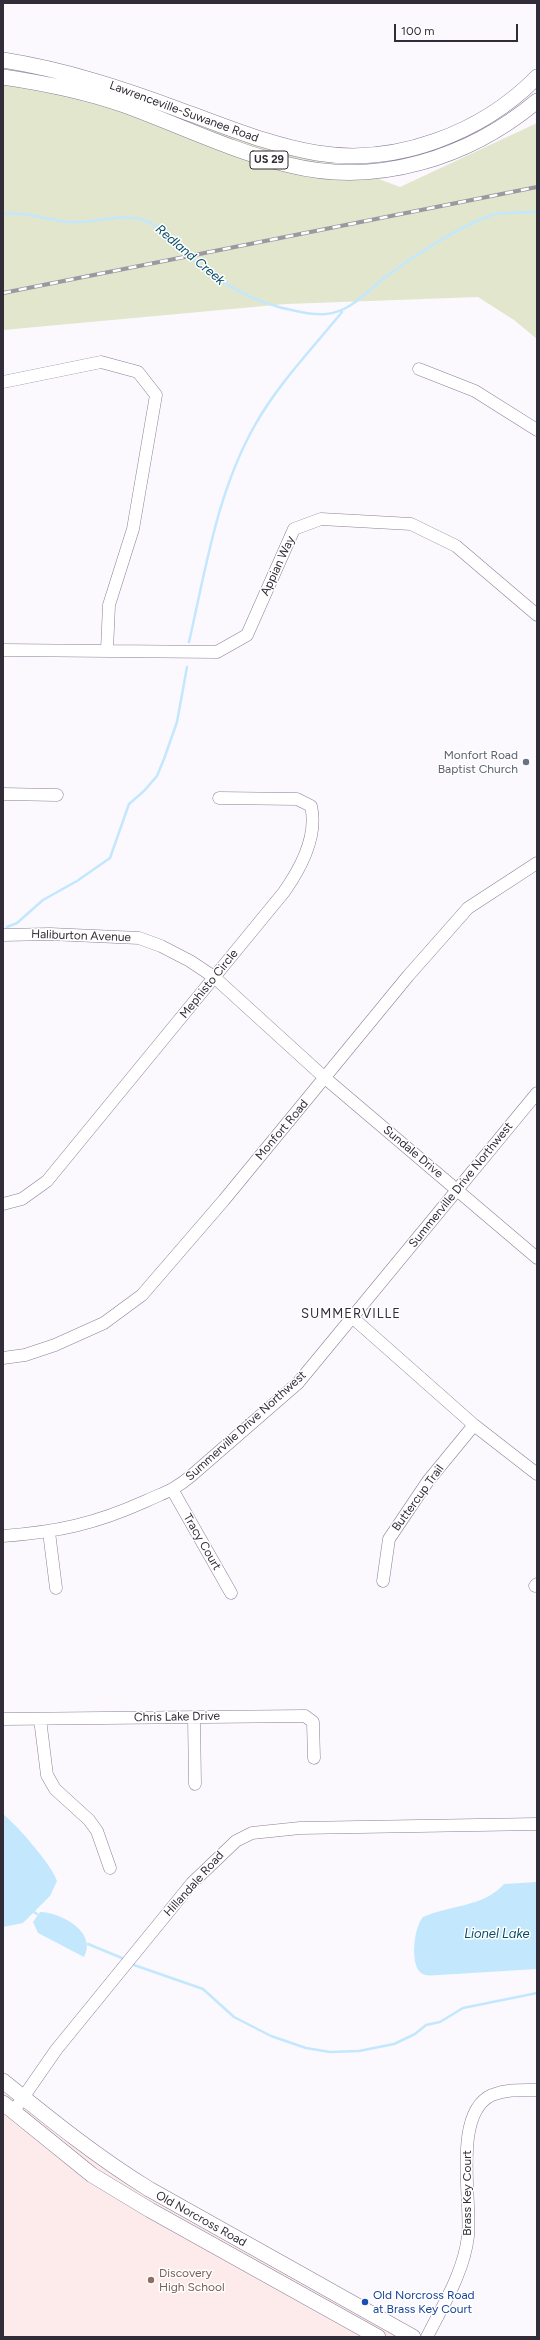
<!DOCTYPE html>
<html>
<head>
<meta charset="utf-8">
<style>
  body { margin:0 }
  #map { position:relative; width:540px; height:2340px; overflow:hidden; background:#fbf8fe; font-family:Figtree,sans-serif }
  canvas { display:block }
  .frame { position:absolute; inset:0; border:4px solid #312c37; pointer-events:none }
  .scale { position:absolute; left:394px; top:24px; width:124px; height:18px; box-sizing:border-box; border:2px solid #312c37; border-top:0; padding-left:5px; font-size:12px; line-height:14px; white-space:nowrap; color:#312c37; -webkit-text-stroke:3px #fff; paint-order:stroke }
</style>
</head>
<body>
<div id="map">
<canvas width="540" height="2340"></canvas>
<div class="frame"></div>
<div class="scale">100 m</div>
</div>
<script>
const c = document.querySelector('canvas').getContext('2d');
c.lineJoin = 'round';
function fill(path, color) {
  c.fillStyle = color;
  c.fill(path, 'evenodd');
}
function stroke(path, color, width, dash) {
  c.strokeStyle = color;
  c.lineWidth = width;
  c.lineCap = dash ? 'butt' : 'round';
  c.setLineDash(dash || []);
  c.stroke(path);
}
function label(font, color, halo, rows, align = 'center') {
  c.font = font + ' Figtree,sans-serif';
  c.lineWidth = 3;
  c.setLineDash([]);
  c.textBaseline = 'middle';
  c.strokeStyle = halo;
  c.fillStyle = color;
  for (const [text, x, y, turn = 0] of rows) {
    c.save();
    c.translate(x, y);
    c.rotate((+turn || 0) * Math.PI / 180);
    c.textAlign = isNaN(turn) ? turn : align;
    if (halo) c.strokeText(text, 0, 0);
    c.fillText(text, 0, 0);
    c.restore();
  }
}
const education = new Path2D(`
  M 3,2084 L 119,2176 L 408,2337 L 3,2337 Z`);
const green = new Path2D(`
  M 3,62 L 224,121 L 400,187 L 537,123 L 537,339 L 514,320 L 478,297 L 286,304 L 3,330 Z`);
const water = new Path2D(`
  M 3,1814 C 17,1825 52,1865 57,1881 L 50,1896 L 23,1923 L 3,1927 Z
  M 537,1882 L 537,1969 L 439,1975 C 433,1975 425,1977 420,1972 C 410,1962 414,1927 423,1917 C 450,1905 484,1907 504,1884 Z
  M 40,1912 C 60,1912 98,1932 84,1957 L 38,1933 L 33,1922 Z`);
const stream = new Path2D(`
  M 3,214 C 29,211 52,223 77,222 C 100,222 124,212 146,221 C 162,227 173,242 185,253 C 218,282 252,303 296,311 C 305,313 316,315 326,314 C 351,312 368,290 388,275 C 415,255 457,228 489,216 C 503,210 522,215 537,211
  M 189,642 C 206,568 217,492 255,425 C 278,384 312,349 342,312
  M 7,927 L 17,923 L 43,900 L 77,881 L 110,858 L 129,804 L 144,791 L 157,776 L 164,759 L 177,722 L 187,667
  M 34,1912 L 37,1914
  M 88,1944 L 122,1958
  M 134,1965 L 203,1989 L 234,2017 L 271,2036 L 306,2048 L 330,2052 L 359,2051 L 394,2044 L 415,2034 L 426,2025 L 440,2022 L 463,2008 L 537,1993`);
const minor = new Path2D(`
  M 419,369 L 475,391 L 537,430
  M 3,382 L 101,362 L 138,372 L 156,395 L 133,529 L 109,605 L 107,650
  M 3,650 L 217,652 L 247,635 L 294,529 L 321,519 L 411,524 L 456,546 L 537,615
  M 3,794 L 57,795
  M 3,935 L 50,934 L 139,938 L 161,946 L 190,961 L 214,977 L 325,1078 L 537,1258
  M 3,1204 L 22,1199 L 47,1181 L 284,892 C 301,868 318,836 311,806 L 297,799 L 219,798
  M 353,1318 L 474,1425 L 537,1474
  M 3,1358 L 25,1355 L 55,1345 L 104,1323 L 142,1295 L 224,1200 L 408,976 L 468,908 L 537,863
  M 173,1491 L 231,1593
  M 49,1532 L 56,1588
  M 3,1536 C 57,1532 95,1524 146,1501 C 165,1492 173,1491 191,1476 L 298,1383 L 537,1093
  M 383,1581 L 389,1539 L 428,1481 L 474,1425
  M 535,1586 L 537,1584
  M 194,1717 L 195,1784
  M 3,1719 L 305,1716 L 313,1722 L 314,1758
  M 40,1719 L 47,1775 L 55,1789 L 89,1820 L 97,1831 L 110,1868
  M 13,2112 L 56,2050 L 192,1883 L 236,1841 L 252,1833 L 300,1828 L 537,1824
  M 427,2337 C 443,2305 464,2272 468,2236 C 472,2201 452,2113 492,2095 C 507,2089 521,2090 537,2090`);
const major = new Path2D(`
  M 3,60 C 67,70 127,90 188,113 C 230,128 273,146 317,153 C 396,166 482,133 537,77
  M 3,77 C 43,83 85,91 124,105 C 179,125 232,151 289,165 C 377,187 469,158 537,101
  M 3,2081 C 51,2120 97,2157 149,2189 L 413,2337
  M 3,2103 L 92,2175 L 150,2210 L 378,2337`);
const rail = new Path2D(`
  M 3,293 L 537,187`);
const markers = [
  [526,762,4,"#6b7280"],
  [151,2280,4,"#8d6e63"],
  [365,2302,4,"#1a4fb4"]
];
const shields = [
  [269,160,38]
];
const shieldNames = [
  ["US 29",269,160]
];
const streetNames = [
  ["Lawrenceville-Suwanee Road",184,112,20],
  ["Appian Way",278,566,-65],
  ["Haliburton Avenue",81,936,2],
  ["Mephisto Circle",209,984,-51],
  ["Monfort Road",282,1130,-50],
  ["Sundale Drive",413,1152,40],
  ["Summerville Drive Northwest",461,1185,-51],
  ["Summerville Drive Northwest",246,1426,-42],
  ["Buttercup Trail",418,1498,-54],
  ["Tracy Court",202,1542,60],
  ["Chris Lake Drive",177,1717,-1],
  ["Hillandale Road",194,1884,-48],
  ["Brass Key Court",467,2193,-90],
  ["Old Norcross Road",201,2219,29]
];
const worshipNames = [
  ["Monfort Road",518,755],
  ["Baptist Church",518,769]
];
const educationNames = [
  ["Discovery",159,2273],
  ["High School",159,2287]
];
const transitNames = [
  ["Old Norcross Road",373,2295],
  ["at Brass Key Court",373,2309]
];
const waterNames = [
  ["Redland Creek",190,255,40],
  ["Lionel Lake",497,1934]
];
const neighbourhoodNames = [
  ["SUMMERVILLE",351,1314]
];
fill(education, '#fcebea');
fill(green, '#e2e6cc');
fill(water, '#c3e8fe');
stroke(stream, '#c3e8fe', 2.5);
stroke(minor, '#8c7f99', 13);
stroke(major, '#8c7f99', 16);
stroke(minor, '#fff', 12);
stroke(major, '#fff', 15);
stroke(rail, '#9c98a1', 4);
stroke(rail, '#fff', 2.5, [8]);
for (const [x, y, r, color] of markers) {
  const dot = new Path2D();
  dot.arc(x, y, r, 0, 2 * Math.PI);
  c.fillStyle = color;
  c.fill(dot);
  stroke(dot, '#fff', 1.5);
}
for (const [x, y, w] of shields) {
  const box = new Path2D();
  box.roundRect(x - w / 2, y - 9, w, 18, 3);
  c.fillStyle = '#fff';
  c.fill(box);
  stroke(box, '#312c37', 1);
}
label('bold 11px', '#312c37', null, shieldNames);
label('12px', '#312c37', '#fff', streetNames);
label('12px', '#5b616d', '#fff', worshipNames, 'right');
label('12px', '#785e54', '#fff', educationNames, 'left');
label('12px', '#164399', '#fff', transitNames, 'left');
label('italic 13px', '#054d69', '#fff', waterNames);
c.letterSpacing = '1px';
label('13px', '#312c37', '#fff', neighbourhoodNames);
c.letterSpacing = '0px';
</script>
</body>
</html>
